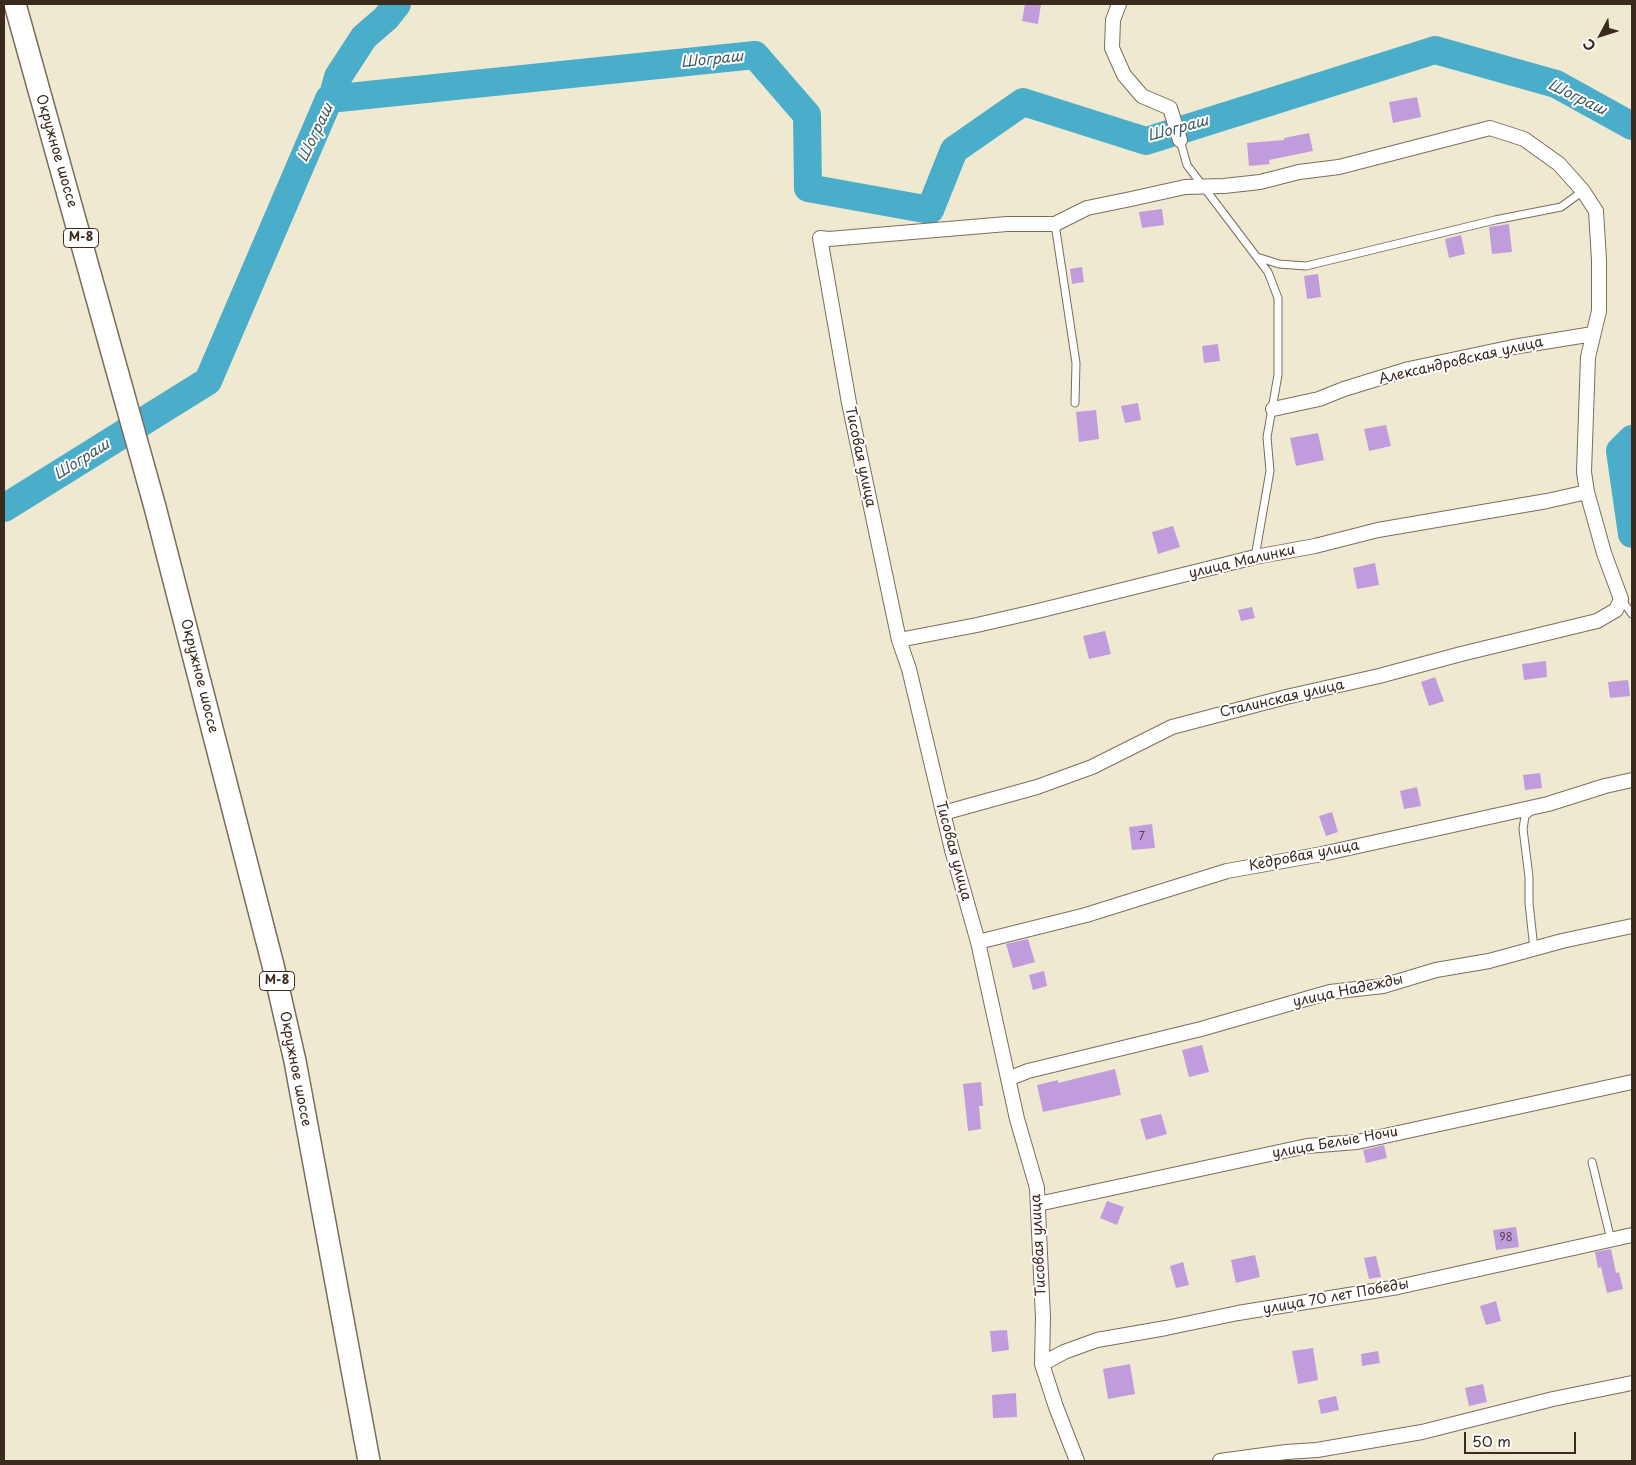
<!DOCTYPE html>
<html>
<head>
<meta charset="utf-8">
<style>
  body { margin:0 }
  #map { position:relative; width:1636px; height:1465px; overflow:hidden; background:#f0e9d1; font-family:"Playpen Sans",sans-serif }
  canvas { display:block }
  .frame { position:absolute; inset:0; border:5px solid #3b2a1e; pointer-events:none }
  .north { position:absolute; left:1576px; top:10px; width:50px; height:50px; -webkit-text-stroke:4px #fff; paint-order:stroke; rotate:230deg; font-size:14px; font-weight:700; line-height:20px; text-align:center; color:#3b2a1e }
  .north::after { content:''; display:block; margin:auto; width:18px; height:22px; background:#3b2a1e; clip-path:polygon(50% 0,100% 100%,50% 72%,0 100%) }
  .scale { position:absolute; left:1464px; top:1432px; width:112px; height:22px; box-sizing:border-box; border:2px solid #3b2a1e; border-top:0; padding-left:6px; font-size:15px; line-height:18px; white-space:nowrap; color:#3b2a1e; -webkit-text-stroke:4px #fff; paint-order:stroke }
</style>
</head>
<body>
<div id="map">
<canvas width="1636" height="1465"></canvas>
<div class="frame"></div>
<div class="north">С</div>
<div class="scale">50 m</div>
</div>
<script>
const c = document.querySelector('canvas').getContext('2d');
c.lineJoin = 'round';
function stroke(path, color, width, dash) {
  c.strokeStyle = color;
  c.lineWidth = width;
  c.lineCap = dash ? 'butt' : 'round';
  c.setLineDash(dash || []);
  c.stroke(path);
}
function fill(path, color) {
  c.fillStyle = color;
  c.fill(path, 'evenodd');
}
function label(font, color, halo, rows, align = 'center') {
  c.font = font + ' "Playpen Sans",sans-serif';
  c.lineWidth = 4;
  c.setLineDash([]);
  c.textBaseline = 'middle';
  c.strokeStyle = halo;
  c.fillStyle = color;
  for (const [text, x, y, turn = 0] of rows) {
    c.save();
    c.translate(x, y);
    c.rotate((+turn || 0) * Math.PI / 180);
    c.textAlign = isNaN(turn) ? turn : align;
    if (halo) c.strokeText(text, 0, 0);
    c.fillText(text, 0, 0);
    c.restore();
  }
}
const river = new Path2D(`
  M 332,99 L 338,77 L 364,37 L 386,18 L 397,4
  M 1632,439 L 1620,451 L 1632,534
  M 4,508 L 208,381 L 329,99 L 755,55 L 807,115 L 808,188 L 930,210 L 954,150 L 1023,102 L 1146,141 L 1435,50 L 1556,84 L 1632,126`);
const building = new Path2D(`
  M 1025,4 L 1041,4 L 1038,24 L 1022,21 Z
  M 1417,97 L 1421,117 L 1393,123 L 1389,102 Z
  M 1309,133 L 1313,151 L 1269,160 L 1270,164 L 1249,166 L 1247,143 L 1284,140 L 1284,138 Z
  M 1162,209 L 1164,225 L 1142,228 L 1139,212 Z
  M 1509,224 L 1512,252 L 1492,254 L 1489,227 Z
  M 1461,235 L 1465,254 L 1449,258 L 1445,239 Z
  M 1082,267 L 1084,282 L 1072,284 L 1070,269 Z
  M 1318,274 L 1321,297 L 1307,299 L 1304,276 Z
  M 1218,344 L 1220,361 L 1204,363 L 1202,346 Z
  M 1138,403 L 1141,420 L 1125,423 L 1121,406 Z
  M 1096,410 L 1099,439 L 1079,442 L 1076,412 Z
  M 1386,425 L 1391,446 L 1369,451 L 1364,429 Z
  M 1318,433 L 1324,460 L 1296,466 L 1290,438 Z
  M 1173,526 L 1180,547 L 1158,554 L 1152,532 Z
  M 1375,563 L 1379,585 L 1357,589 L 1353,568 Z
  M 1252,607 L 1255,618 L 1241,621 L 1238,610 Z
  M 1105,631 L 1111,654 L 1089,659 L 1083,636 Z
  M 1546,661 L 1547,677 L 1524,680 L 1522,664 Z
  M 1435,677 L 1444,701 L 1429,706 L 1421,682 Z
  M 1628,680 L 1630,696 L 1610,698 L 1608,682 Z
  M 1540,773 L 1542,788 L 1525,790 L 1523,775 Z
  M 1417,787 L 1421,806 L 1404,809 L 1400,791 Z
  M 1332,812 L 1338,832 L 1326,836 L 1319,816 Z
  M 1152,824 L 1155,848 L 1132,850 L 1129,827 Z
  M 1028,939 L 1035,962 L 1013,968 L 1006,944 Z
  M 1044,971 L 1047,986 L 1033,990 L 1029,975 Z
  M 1202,1045 L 1209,1072 L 1189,1077 L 1182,1050 Z
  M 1115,1069 L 1121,1095 L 1043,1112 L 1037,1085 L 1058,1080 L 1058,1083 Z
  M 981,1082 L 983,1106 L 979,1106 L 981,1129 L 968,1131 L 963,1084 Z
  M 1161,1114 L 1167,1134 L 1146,1140 L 1140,1119 Z
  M 1384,1145 L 1387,1158 L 1366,1163 L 1363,1150 Z
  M 1107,1201 L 1124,1207 L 1117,1225 L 1100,1218 Z
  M 1516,1227 L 1519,1247 L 1496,1250 L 1493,1230 Z
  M 1611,1249 L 1616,1273 L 1619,1272 L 1623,1289 L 1607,1293 L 1601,1267 L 1598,1268 L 1595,1252 Z
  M 1255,1255 L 1260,1277 L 1236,1283 L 1231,1260 Z
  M 1376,1256 L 1381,1277 L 1369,1279 L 1364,1258 Z
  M 1183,1262 L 1189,1285 L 1176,1288 L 1170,1266 Z
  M 1496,1301 L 1501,1321 L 1486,1325 L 1480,1306 Z
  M 1007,1330 L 1009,1350 L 992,1352 L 990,1331 Z
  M 1313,1348 L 1318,1380 L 1298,1384 L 1292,1351 Z
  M 1378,1351 L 1380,1363 L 1362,1366 L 1361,1354 Z
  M 1130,1364 L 1135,1394 L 1108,1399 L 1103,1369 Z
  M 1483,1384 L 1487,1402 L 1469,1406 L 1465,1388 Z
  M 1016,1393 L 1017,1417 L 993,1418 L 992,1395 Z
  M 1336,1396 L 1339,1410 L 1321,1414 L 1318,1400 Z`);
const lane = new Path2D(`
  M 1180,140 L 1187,165 L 1268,272 L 1278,298 L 1278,375 L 1267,437 L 1270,471 L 1255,557
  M 1055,224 L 1076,363 L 1075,403
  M 1257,257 L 1279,264 L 1306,266 L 1495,220 L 1561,207 L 1583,191
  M 1621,599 L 1632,614
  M 1531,811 L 1525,816 L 1523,829 L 1529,877 L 1529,903 L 1534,949
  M 1592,1162 L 1611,1240`);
const street = new Path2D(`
  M 1119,4 L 1113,20 L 1112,48 L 1124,75 L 1142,96 L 1170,108 L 1180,140
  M 1273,409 L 1319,399 L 1344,389 L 1409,369 L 1513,347 L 1593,334
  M 899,640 L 977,625 L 1038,611 L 1255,557 L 1315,546 L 1378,530 L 1547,501 L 1587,492
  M 943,813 L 1037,787 L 1092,767 L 1172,727 L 1286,697 L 1379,676 L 1461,654 L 1597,621 L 1616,610 L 1621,599 L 1604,553 L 1587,492 L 1584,472 L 1588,357 L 1599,311 L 1599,260 L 1596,211 L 1583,191 L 1559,164 L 1524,139 L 1490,128 L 1339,167 L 1299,172 L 1260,182 L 1224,186 L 1185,187 L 1131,199 L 1087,208 L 1055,224 L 1007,224 L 829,239 L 820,238 L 849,403 L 899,640 L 909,669 L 952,850 L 978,942 L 1017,1119 L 1037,1188 L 1043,1318 L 1042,1364 L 1056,1407 L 1077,1461
  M 978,942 L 1086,915 L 1227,871 L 1322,854 L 1548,804 L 1605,786 L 1632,780
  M 1008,1079 L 1028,1071 L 1201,1029 L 1330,992 L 1383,986 L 1436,970 L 1489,961 L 1562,941 L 1632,926
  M 1038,1204 L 1307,1146 L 1357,1142 L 1632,1082
  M 1042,1364 L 1064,1352 L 1097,1340 L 1166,1328 L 1238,1313 L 1398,1287 L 1632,1235
  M 1220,1461 L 1286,1452 L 1317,1450 L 1422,1432 L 1553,1399 L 1632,1383`);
const primary = new Path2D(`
  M 15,4 L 155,507 L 273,965 L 295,1061 L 369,1461`);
const numberNames = [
  ["7",1142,837],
  ["98",1506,1238]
];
const shields = [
  [81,238,35],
  [277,981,35]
];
const shieldNames = [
  ["М-8",81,238],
  ["М-8",277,981]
];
const streetNames = [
  ["Окружное шоссе",56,151,74],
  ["Александровская улица",1461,361,-13],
  ["Тисовая улица",860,457,78],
  ["улица Малинки",1242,562,-13],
  ["Окружное шоссе",199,676,76],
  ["Сталинская улица",1282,699,-13],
  ["Тисовая улица",953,851,75],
  ["Кедровая улица",1304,856,-11],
  ["улица Надежды",1348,991,-12],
  ["Окружное шоссе",295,1069,79],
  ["улица Белые Ночи",1335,1143,-10],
  ["Тисовая улица",1039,1245,-93],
  ["улица 70 лет Победы",1336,1297,-10]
];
const waterNames = [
  ["Шограш",712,60,-6],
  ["Шограш",1577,98,26],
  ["Шограш",1178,129,-15],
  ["Шограш",316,133,-64],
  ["Шограш",82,460,-32]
];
stroke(river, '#4aadca', 28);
fill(building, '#c19cdd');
stroke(lane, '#7a6d5d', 9);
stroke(street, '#7a6d5d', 16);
stroke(primary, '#7a6d5d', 24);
stroke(lane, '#fff', 7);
stroke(street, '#fff', 14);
stroke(primary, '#fff', 21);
label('11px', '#5c464e', null, numberNames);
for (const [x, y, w] of shields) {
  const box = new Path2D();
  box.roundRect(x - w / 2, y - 9.5, w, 19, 4);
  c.fillStyle = '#fff';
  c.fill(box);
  stroke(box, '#3b2a1e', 1);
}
label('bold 12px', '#3b2a1e', null, shieldNames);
label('14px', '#3b2a1e', '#fff', streetNames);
label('italic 15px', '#415e63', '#fff', waterNames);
</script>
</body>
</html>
